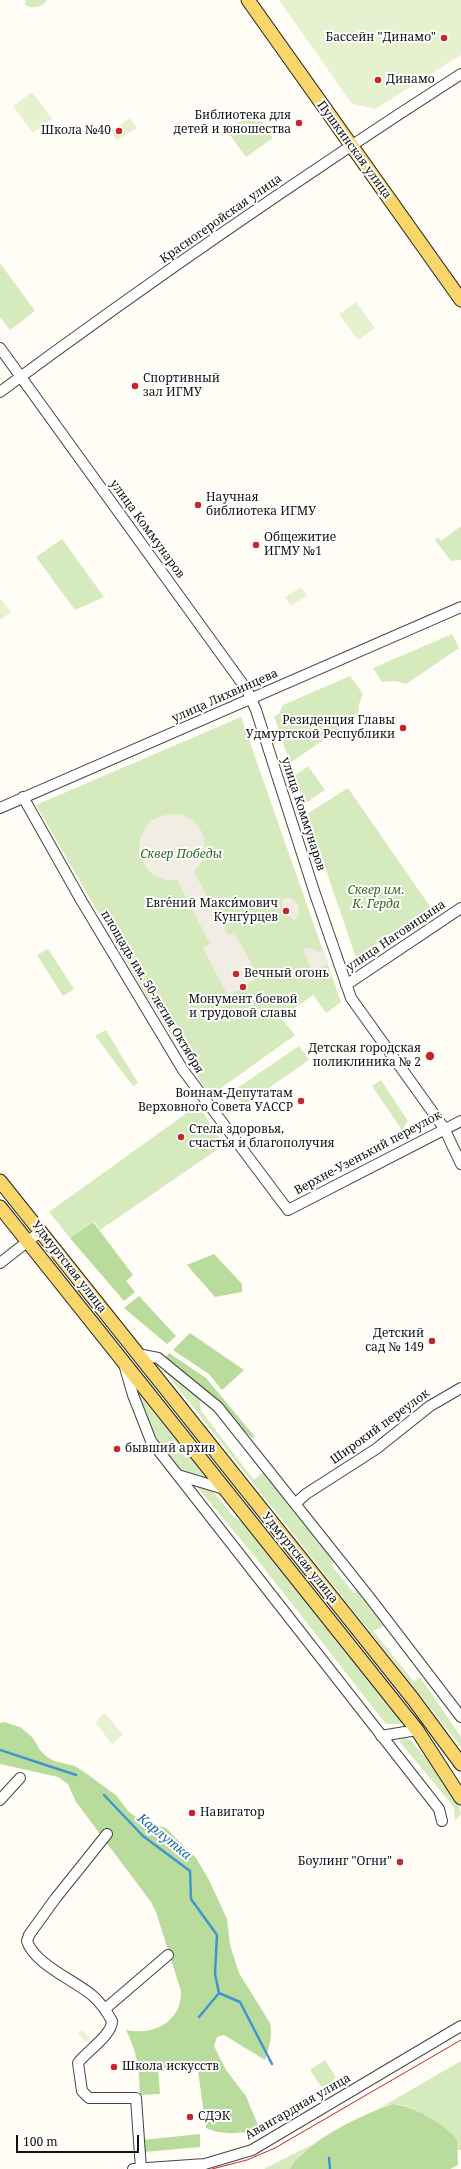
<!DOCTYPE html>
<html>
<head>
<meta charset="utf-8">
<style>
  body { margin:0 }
  #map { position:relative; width:461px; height:2169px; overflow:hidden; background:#fffdf5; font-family:"Noto Serif",serif }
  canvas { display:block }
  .scale { position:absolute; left:16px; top:2135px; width:123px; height:18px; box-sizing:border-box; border:2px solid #111; border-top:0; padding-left:5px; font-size:12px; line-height:14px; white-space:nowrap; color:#111; -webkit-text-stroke:3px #fff; paint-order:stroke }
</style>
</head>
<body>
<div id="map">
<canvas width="461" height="2169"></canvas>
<div class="scale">100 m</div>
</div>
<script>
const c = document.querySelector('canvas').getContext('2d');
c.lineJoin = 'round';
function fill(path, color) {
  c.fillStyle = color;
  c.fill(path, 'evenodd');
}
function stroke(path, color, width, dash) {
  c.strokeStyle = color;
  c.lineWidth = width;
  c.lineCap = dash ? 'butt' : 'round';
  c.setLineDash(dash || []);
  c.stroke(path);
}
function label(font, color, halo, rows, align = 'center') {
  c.font = font + ' "Noto Serif",serif';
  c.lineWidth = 4;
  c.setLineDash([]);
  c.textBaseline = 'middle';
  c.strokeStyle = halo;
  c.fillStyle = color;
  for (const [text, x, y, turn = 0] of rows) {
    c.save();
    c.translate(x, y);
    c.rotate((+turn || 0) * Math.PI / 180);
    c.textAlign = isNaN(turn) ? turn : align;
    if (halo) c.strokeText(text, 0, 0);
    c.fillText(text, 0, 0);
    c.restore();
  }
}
const green = new Path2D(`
  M 26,0 L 47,0 C 42,8 34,9 25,5 Z
  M 254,111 L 273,138 L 246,157 L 227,131 Z
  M 0,263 L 35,311 L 10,330 L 0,317 Z
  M 461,526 L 461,560 L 451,561 L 435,540 L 438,537 L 441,541 Z
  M 62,539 L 104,597 L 75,610 L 36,557 Z
  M 452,634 L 459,648 L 406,684 L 395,681 L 382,682 L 373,668 Z
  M 350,676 L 363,694 L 359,704 L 358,716 L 290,763 L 274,716 L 279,714 L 283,705 Z
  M 241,717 L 341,1002 L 326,1013 L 313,995 L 281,1018 L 295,1035 L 210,1096 L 144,992 L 36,805 Z
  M 308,766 L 325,790 L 304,804 L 294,776 Z
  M 348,788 L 431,908 L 356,958 L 307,814 Z
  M 48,949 L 74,989 L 63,996 L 37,955 Z
  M 106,1030 L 138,1083 L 133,1086 L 95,1036 Z
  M 299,1046 L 309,1060 L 243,1106 L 233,1091 Z
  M 381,1080 L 408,1121 L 402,1130 L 372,1086 Z
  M 198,1105 L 224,1145 L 100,1230 L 94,1221 L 70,1238 L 49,1212 Z
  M 159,1364 L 199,1394 L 201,1411 L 254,1480 L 264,1471 L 336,1561 L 331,1565 L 354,1593 L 360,1590 L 387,1625 L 373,1631 L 414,1682 L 420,1677 L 461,1737 L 461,1747 Z
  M 135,1388 L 209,1478 L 180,1469 L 154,1434 Z
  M 193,1482 L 211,1489 L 234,1517 L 244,1523 L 404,1724 L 386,1724 L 256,1558 Z
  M 404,1738 L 411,1740 L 423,1755 L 433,1760 L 458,1803 L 461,1814 L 455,1820 L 454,1807 L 399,1741 Z
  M 325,2060 L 336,2078 L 322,2088 L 310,2070 Z
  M 461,2061 L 461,2150 L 457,2150 L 457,2139 C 440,2125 417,2104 393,2104 C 388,2104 383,2107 378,2109 Z
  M 313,2144 L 301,2154 L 290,2169 L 264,2169 Z`);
const forest = new Path2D(`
  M 93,1222 L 133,1275 L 126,1281 L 135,1292 L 124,1301 L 70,1238 Z
  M 214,1254 L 242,1284 L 242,1292 L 215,1297 L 187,1265 Z
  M 139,1296 L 176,1336 L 167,1344 L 124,1308 Z
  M 190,1333 L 244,1370 L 222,1390 L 209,1374 L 173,1350 Z
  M 169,1353 L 206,1378 L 255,1437 L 252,1438 L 165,1358 Z
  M 4,1722 L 20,1727 L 33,1738 L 40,1750 L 47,1757 L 54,1761 L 75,1766 L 87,1774 L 117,1796 L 128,1811 L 141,1821 L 166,1828 L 196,1858 L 209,1880 L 227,1919 L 230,1945 L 239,1973 L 270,2023 C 273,2036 269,2047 265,2060 L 224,2035 L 217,2037 L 214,2046 L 226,2070 L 246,2096 L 260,2130 C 242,2133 223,2136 206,2128 L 198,2071 L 195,2066 L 184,2064 L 158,2069 L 160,2094 L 140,2095 C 139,2067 138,2055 126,2030 C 153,2036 182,2022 181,1991 L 156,1912 L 151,1902 L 76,1802 L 68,1784 L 58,1777 L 0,1764 L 0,1723 Z
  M 392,2104 C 416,2106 440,2122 457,2139 L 458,2165 L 450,2169 L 290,2169 C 307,2140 360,2116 392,2104 Z
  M 200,2134 L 200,2147 L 144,2152 L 142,2140 Z`);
const pitch = new Path2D(`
  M 279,0 L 461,0 L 461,55 L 375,109 L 352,104 Z
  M 32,92 L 52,119 L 33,133 L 13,106 Z
  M 130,118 L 137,128 L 117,140 L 111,131 Z
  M 356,302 L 375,328 L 358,340 L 339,314 Z
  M 301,587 L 307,596 L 291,606 L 285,597 Z
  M 0,598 L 11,612 L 0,620 Z
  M 105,1713 L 123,1735 L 112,1744 L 95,1722 Z
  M 82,2030 L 90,2038 L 86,2042 L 78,2033 Z`);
const plaza = new Path2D(`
  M 172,814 L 183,815 L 192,820 L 200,828 L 204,839 L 205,850 L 203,860 L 194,872 L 228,935 L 234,932 L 259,977 L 228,996 L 203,948 L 210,944 L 177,880 L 166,880 L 156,876 L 148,870 L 142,860 L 139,850 L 140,839 L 144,829 L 151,821 L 161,816 Z
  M 289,897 L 294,900 L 299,907 L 298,917 L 295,920 L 286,915 L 282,908 L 282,900 Z
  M 309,948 L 319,952 L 324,951 L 329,963 L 313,973 L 304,952 L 303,949 Z`);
const stream = new Path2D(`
  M 0,1750 L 76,1775
  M 104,1795 L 143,1836 L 190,1871 L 191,1899 L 217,1935 L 215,1974 L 219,1993 L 240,2002 L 272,2064
  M 199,2017 L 219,1993
  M 329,2158 L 330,2169`);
const minor = new Path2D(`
  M 0,348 L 247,690 L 256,710 L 315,894 L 351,998 L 444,1128 L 461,1164
  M 0,392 C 150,281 304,175 461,74
  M 23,797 L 81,900 L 183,1070 L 288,1210 L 461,1121
  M 0,808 L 461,607
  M 346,985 L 461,908
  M 0,1263 L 41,1231
  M 138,1354 L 158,1358 L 218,1407 L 370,1598 L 461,1717
  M 124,1364 L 133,1395 L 151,1441 L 439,1809 L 442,1821
  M 178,1475 L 224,1489
  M 296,1503 L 306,1494 L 376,1449 L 430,1406 L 461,1388
  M 381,1736 L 417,1730
  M 0,1800 L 20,1778
  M 107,1834 L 55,1899 L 29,1935 L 27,1941 C 34,1964 76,1981 93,1996 C 101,2003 107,2012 112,2021 C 112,2035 87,2051 78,2063 L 82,2091 L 89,2098 L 136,2098 L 141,2169
  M 105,2009 L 168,1955
  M 133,2169 L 205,2164 L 252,2150 L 461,2026`);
const major = new Path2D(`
  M 248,0 L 461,300
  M 0,1181 L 413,1699 L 461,1764
  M 0,1207 L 417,1730 L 461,1798`);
const tram = new Path2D(`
  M 212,2169 L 247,2160 L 275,2148 L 461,2040`);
const markers = [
  [444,38,4,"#c4262e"],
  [378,80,4,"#c4262e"],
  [299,123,4,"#c4262e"],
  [119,131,4,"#c4262e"],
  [135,386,4,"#c4262e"],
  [198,505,4,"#c4262e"],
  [256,545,4,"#c4262e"],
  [403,728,4,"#c4262e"],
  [286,911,4,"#c4262e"],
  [236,974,4,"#c4262e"],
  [243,987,4,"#c4262e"],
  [430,1056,5,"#c4262e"],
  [301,1101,4,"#c4262e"],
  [181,1137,4,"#c4262e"],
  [432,1341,4,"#c4262e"],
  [117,1449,4,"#c4262e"],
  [192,1813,4,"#c4262e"],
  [400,1862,4,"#c4262e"],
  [114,2067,4,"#c4262e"],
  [190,2117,4,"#c4262e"]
];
const poiNames = [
  ["Бассейн \"Динамо\"",436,38,"right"],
  ["Динамо",386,80],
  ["Библиотека для",291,116,"right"],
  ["детей и юношества",291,130,"right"],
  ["Школа №40",111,131,"right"],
  ["Спортивный",143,379],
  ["зал ИГМУ",143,393],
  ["Научная",206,498],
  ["библиотека ИГМУ",206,512],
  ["Общежитие",264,538],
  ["ИГМУ №1",264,552],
  ["Резиденция Главы",395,721,"right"],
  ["Удмуртской Республики",395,735,"right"],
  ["Евге́ний Макси́мович",278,904,"right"],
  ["Кунгу́рцев",278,918,"right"],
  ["Вечный огонь",244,974],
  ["Монумент боевой",243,1000,"center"],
  ["и трудовой славы",243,1014,"center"],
  ["Детская городская",421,1049,"right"],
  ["поликлиника № 2",421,1063,"right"],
  ["Воинам-Депутатам",293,1094,"right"],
  ["Верховного Совета УАССР",293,1108,"right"],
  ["Стела здоровья,",189,1130],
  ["счастья и благополучия",189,1144],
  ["Детский",424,1334,"right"],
  ["сад № 149",424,1348,"right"],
  ["бывший архив",125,1449],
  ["Навигатор",200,1813],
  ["Боулинг \"Огни\"",392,1862,"right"],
  ["Школа искусств",122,2067],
  ["СДЭК",198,2117]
];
const streetNames = [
  ["Пушкинская улица",354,150,54],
  ["Красногеройская улица",221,219,-35],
  ["улица Коммунаров",147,529,54],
  ["улица Лихвинцева",225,696,-24],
  ["улица Коммунаров",303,814,72],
  ["улица Наговицына",396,936,-34],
  ["площадь им. 50-летия Октября",152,992,59],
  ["Верхне-Узенький переулок",368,1153,-28],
  ["Удмуртская улица",69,1267,52],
  ["Широкий переулок",380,1427,-36],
  ["Удмуртская улица",300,1558,51],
  ["Авангардная улица",298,2107,-30]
];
const parkNames = [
  ["Сквер Победы",181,855],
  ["Сквер им.",376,891],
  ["К. Герда",376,905]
];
const waterNames = [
  ["Карлутка",164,1837,39]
];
fill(green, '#d5ebbd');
fill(forest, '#b9dc9c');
fill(pitch, '#e6f2cf');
fill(plaza, '#f1ede2');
stroke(stream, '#3f96cf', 2.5);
stroke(minor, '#444', 12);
stroke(major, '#222', 15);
stroke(minor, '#fff', 10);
stroke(major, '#f9d66b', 13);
stroke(tram, '#c4262e', 1);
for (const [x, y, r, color] of markers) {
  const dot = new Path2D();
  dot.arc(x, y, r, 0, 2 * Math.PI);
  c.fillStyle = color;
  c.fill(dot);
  stroke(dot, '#fff', 1.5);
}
label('12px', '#111', '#fff', poiNames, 'left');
label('12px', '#111', '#fff', streetNames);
label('italic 12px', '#2f6b1f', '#fff', parkNames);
label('italic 13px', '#1768a6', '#fff', waterNames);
</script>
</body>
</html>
